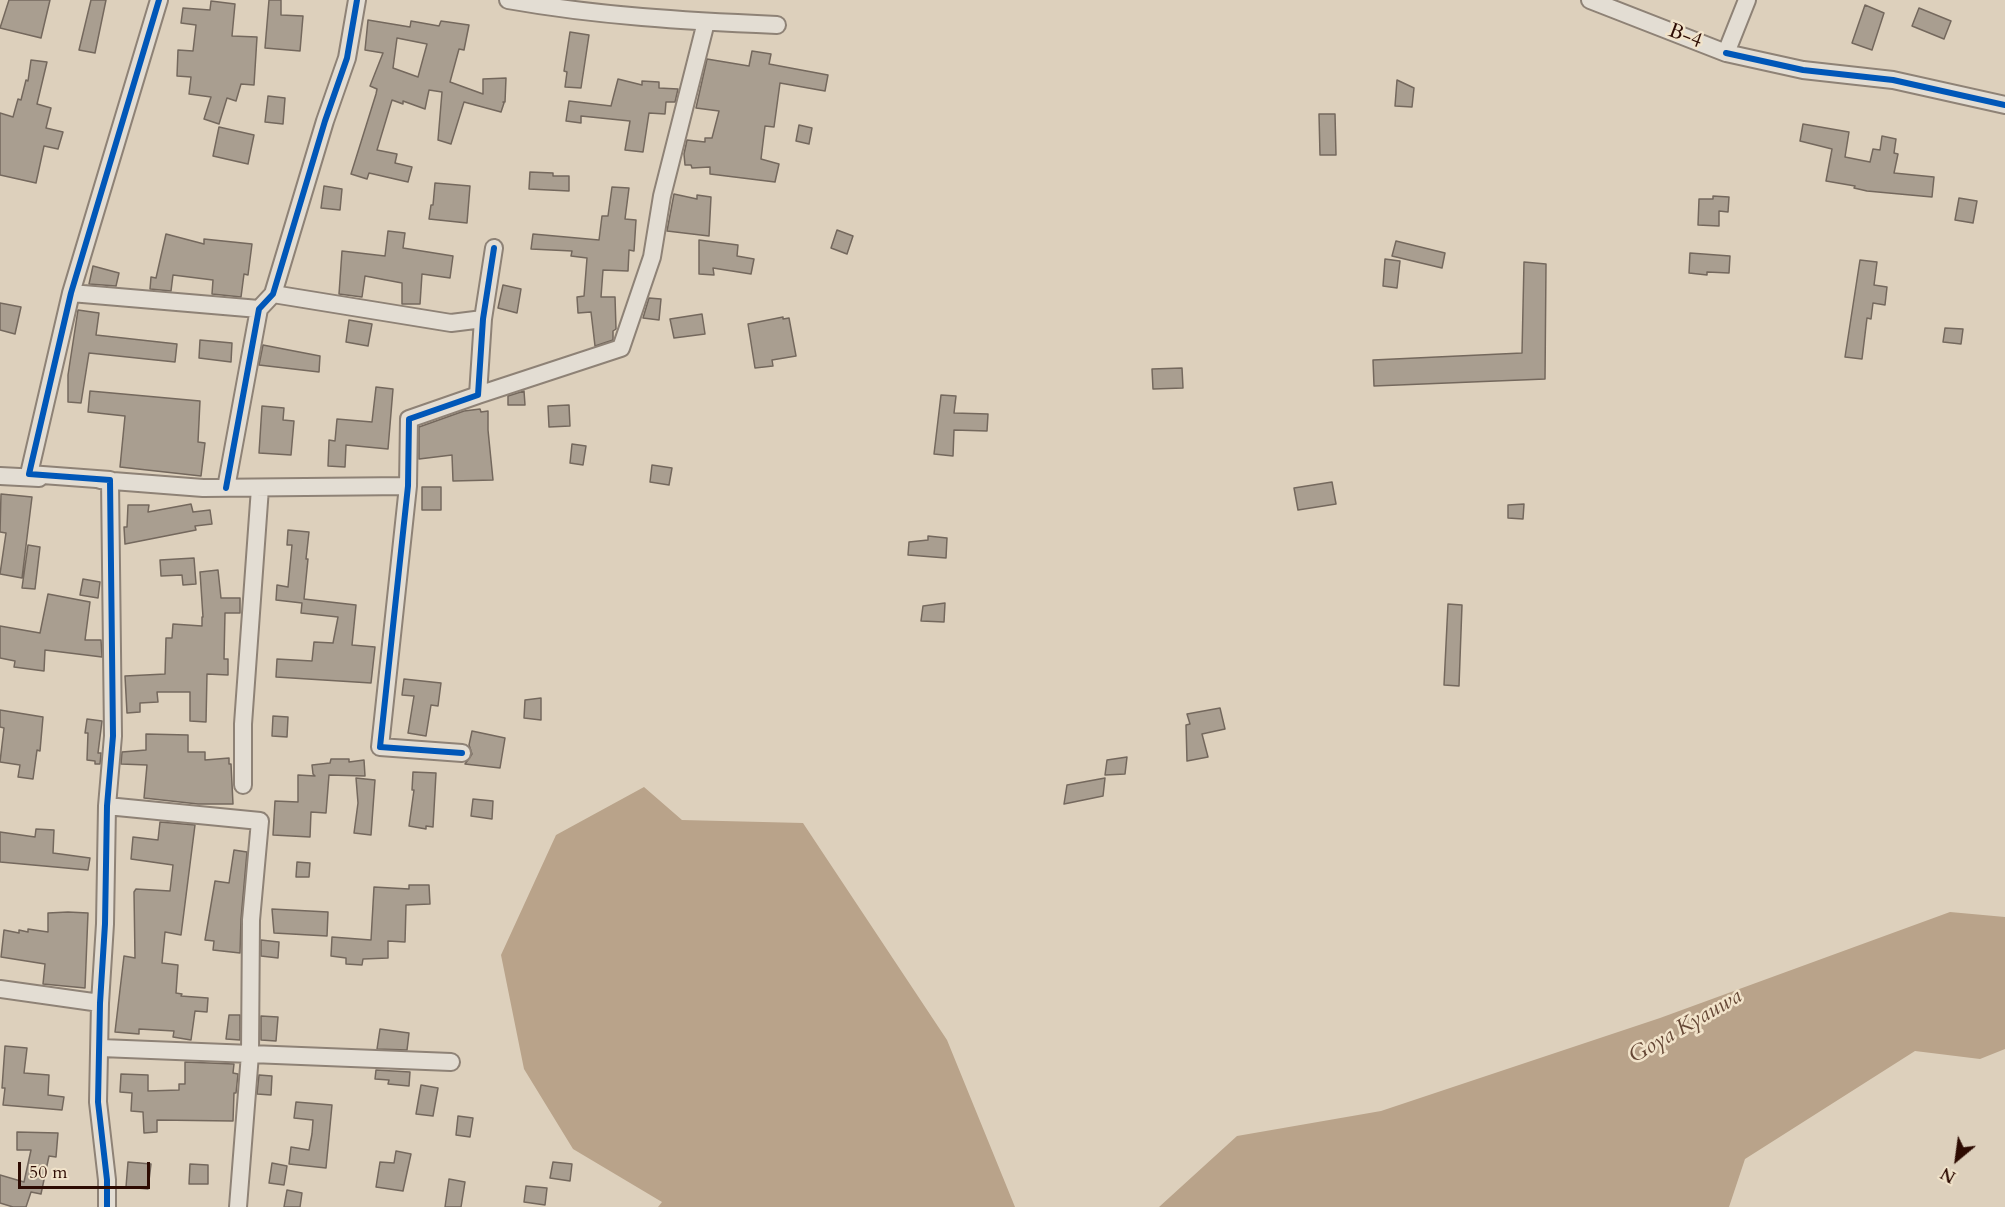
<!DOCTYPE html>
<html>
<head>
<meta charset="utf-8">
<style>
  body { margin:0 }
  #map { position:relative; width:2005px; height:1207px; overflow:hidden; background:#ddd0bc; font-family:Cardo,serif }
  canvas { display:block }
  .north { position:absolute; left:1927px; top:1129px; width:60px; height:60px; -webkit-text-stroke:4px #f1e3ca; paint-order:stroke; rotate:209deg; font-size:16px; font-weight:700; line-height:24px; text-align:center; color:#2d0b02 }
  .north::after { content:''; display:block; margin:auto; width:21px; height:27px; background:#2d0b02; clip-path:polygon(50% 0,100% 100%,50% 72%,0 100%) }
  .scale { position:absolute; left:18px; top:1162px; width:132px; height:27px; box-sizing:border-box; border:3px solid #2d0b02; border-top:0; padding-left:8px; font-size:18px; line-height:21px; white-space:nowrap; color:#2d0b02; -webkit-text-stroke:4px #f1e3ca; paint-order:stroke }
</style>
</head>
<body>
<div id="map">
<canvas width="2005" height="1207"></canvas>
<div class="north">N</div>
<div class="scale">50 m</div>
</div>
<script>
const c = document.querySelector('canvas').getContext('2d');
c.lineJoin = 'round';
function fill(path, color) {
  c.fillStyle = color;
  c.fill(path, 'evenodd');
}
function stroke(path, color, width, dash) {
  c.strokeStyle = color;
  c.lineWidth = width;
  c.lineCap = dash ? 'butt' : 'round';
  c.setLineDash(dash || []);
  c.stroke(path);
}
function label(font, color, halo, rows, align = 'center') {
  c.font = font + ' Cardo,serif';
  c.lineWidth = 5;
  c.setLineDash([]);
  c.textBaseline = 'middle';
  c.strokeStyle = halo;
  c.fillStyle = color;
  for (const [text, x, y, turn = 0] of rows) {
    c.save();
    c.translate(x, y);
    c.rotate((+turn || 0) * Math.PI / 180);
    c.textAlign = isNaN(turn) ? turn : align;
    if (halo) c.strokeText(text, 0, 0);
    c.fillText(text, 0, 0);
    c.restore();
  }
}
const water = new Path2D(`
  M 644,787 L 682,820 L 803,823 L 947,1040 L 1015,1207 L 658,1207 L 662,1202 L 573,1149 L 524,1069 L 501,955 L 556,835 Z
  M 1950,912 L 2005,917 L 2005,1049 L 1980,1059 L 1915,1051 L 1745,1159 L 1729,1207 L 1159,1207 L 1237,1136 L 1381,1111 L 1660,1018 Z`);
const building = new Path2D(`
  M 9,0 L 50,0 L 41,38 L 0,28 Z
  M 91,0 L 106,0 L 95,53 L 79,50 Z
  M 269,0 L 281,0 L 281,15 L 303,16 L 300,51 L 265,48 Z
  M 211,1 L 235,4 L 232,36 L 257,37 L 254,85 L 241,84 L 236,101 L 227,98 L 219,124 L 204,119 L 211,97 L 189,94 L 191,77 L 177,76 L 178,50 L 193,51 L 196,25 L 181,23 L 183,8 L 210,10 Z
  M 1865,5 L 1884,13 L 1872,50 L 1852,43 Z
  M 1919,8 L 1951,21 L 1944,39 L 1912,26 Z
  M 368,20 L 410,27 L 411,21 L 439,26 L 441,21 L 469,25 L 464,50 L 459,49 L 450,82 L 483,94 L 483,79 L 506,78 L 505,102 L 503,102 L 504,103 L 501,112 L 464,102 L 451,144 L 438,140 L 442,92 L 429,90 L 425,109 L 403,101 L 403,104 L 392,100 L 377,150 L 397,154 L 395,163 L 412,167 L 408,182 L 369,173 L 367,179 L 351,174 L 376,94 L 377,89 L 370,86 L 383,53 L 365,50 ZM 397,38 L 427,44 L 418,77 L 393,68 Z
  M 570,32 L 589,35 L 581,88 L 565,87 L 567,72 L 564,71 Z
  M 752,51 L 771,54 L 769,64 L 828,75 L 825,91 L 780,83 L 774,127 L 765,126 L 761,159 L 779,164 L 775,182 L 710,174 L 710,167 L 692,168 L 691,165 L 685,165 L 684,154 L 687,140 L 705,142 L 705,138 L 712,138 L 719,111 L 696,108 L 707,59 L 749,66 Z
  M 31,60 L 47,62 L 37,104 L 51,108 L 46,128 L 63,132 L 58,149 L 44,146 L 36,183 L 0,175 L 0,113 L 13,117 L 18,99 L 21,100 L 26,80 L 28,81 Z
  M 618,79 L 642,85 L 642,81 L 659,82 L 659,88 L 678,89 L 675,102 L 666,102 L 665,114 L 649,113 L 643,152 L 625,150 L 630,121 L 581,116 L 581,123 L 566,121 L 569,101 L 611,106 Z
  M 1397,80 L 1414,88 L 1412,107 L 1395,106 Z
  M 268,96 L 285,98 L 283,124 L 265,122 Z
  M 1319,114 L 1335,114 L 1336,155 L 1320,155 Z
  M 1803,124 L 1849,132 L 1845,157 L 1870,162 L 1873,149 L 1880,150 L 1882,136 L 1896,139 L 1894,153 L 1898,154 L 1894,173 L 1934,177 L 1932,197 L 1867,191 L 1854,188 L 1855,186 L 1826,181 L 1832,149 L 1800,141 Z
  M 799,125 L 812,128 L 809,144 L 796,141 Z
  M 219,127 L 254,135 L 248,164 L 213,156 Z
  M 530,172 L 553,173 L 553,176 L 569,176 L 569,191 L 529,189 Z
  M 435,183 L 470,186 L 467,223 L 429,219 L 431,205 L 433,205 Z
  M 324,186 L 342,189 L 340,210 L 321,208 Z
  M 612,187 L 629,188 L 625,219 L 636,220 L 634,251 L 629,250 L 628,271 L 603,270 L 601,297 L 615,297 L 616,329 L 613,331 L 613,340 L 595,346 L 591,312 L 578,313 L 577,297 L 584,296 L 587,258 L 571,256 L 572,251 L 531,249 L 533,234 L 599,240 L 602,216 L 608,216 Z
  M 674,194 L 697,199 L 697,195 L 711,197 L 709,236 L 667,231 Z
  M 1713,196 L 1729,197 L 1728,212 L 1719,211 L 1719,226 L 1698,225 L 1699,199 L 1713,199 Z
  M 1959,198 L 1977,201 L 1973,223 L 1955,220 Z
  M 837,230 L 853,236 L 847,254 L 831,248 Z
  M 388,231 L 405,233 L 403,248 L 453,256 L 450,278 L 422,274 L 420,304 L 402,304 L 402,283 L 365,276 L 362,297 L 339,294 L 342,251 L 385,256 Z
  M 166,234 L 204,244 L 204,239 L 252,244 L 248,275 L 244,274 L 241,297 L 212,294 L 213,280 L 173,275 L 171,291 L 150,289 L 151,277 L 156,278 Z
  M 699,240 L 738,245 L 737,256 L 754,259 L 751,274 L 713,268 L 714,275 L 699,274 Z
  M 1396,241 L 1445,253 L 1442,268 L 1392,256 Z
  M 1690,253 L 1730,256 L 1729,273 L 1707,272 L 1707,275 L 1689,273 Z
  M 1385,259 L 1400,261 L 1397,288 L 1383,286 Z
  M 1860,260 L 1877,262 L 1874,285 L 1887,287 L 1885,305 L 1873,303 L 1871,319 L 1867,318 L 1862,359 L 1845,357 Z
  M 1524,262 L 1546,264 L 1545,379 L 1374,386 L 1373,360 L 1522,353 Z
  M 93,266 L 119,273 L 116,286 L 89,284 Z
  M 503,285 L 521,289 L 517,313 L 498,308 Z
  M 649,298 L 661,299 L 659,320 L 643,318 Z
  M 0,303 L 21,307 L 15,334 L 0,330 Z
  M 78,310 L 99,313 L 96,335 L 177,344 L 175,362 L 89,353 L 81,403 L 68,402 L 68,375 Z
  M 702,314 L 705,334 L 674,338 L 670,319 Z
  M 783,317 L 783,319 L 789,318 L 796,356 L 772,360 L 773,366 L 755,368 L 748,324 Z
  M 349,320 L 372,324 L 368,346 L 346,342 Z
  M 1945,328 L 1963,329 L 1961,344 L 1943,342 Z
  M 200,340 L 232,343 L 231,362 L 199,358 Z
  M 263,345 L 320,356 L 319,372 L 259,365 Z
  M 1182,368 L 1183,388 L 1153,389 L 1152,369 Z
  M 376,387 L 393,389 L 388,449 L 346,445 L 345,467 L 328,466 L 329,440 L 335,441 L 337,419 L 372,422 Z
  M 90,391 L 200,401 L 198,442 L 205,443 L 201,476 L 120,467 L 125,416 L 88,412 Z
  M 524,391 L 525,405 L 508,405 L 508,396 Z
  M 941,395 L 956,396 L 954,413 L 988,414 L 987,431 L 954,430 L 953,456 L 934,454 Z
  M 569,405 L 570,426 L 549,427 L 548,406 Z
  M 262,406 L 284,408 L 283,420 L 294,421 L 291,455 L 259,453 Z
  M 480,409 L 481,412 L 488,411 L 488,430 L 493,480 L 453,481 L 452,455 L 419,459 L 419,427 L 464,411 Z
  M 572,444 L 586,446 L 583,465 L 570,463 Z
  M 652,465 L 672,468 L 669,485 L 650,482 Z
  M 1332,482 L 1336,504 L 1298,510 L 1294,488 Z
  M 422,487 L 441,487 L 441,510 L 422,510 Z
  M 1,494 L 32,497 L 22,578 L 0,574 L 6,533 L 0,532 Z
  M 191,504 L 193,512 L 210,510 L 212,524 L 195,526 L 196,530 L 125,544 L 124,527 L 127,527 L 128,505 L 149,505 L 148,512 Z
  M 1524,504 L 1523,519 L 1508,518 L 1508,505 Z
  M 288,530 L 309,532 L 306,559 L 308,559 L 304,599 L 356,605 L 352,645 L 375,647 L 371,683 L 276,677 L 277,659 L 312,661 L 314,642 L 333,643 L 338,617 L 301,613 L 302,603 L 276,600 L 277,585 L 288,587 L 292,545 L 287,545 Z
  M 928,536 L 947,538 L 946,558 L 908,555 L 909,542 L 928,540 Z
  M 28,545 L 40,547 L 35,589 L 22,588 Z
  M 194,558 L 196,584 L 183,585 L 182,575 L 161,576 L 160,560 Z
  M 218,570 L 221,598 L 240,598 L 240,613 L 225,613 L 224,659 L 228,659 L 228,675 L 207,674 L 206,722 L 190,721 L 190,692 L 157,692 L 158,702 L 140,703 L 140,712 L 127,713 L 125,676 L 165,674 L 166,638 L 172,638 L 173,624 L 202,626 L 202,617 L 203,617 L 200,572 Z
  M 83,579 L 100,582 L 98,598 L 80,595 Z
  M 48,594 L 90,602 L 85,640 L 101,640 L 102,657 L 45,650 L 44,671 L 14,667 L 15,661 L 0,658 L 0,626 L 40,633 Z
  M 945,603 L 944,622 L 921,621 L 923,606 Z
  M 1448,604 L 1462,605 L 1459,686 L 1444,685 Z
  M 404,679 L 441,683 L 438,706 L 431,705 L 426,736 L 408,733 L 414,696 L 402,695 Z
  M 541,698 L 541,720 L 524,718 L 525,700 Z
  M 1220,708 L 1225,729 L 1202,734 L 1208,757 L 1187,761 L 1186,725 L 1190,724 L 1187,714 Z
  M 0,710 L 43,717 L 40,751 L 37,750 L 33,779 L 18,777 L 20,765 L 0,762 L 4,728 L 0,727 Z
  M 273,716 L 288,717 L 287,737 L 272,736 Z
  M 87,719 L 102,721 L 98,753 L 101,753 L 100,764 L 95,764 L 95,761 L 87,760 L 88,733 L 85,733 Z
  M 472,731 L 505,738 L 500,768 L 465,764 L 472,754 L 469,745 Z
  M 146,734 L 188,735 L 188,752 L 205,752 L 205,760 L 229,758 L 229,764 L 231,764 L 233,804 L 198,804 L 144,798 L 147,765 L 121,764 L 122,752 L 146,750 Z
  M 1127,757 L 1125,774 L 1105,775 L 1107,760 Z
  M 331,759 L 349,759 L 349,762 L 364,760 L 365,776 L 329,775 L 326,813 L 311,812 L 310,837 L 273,835 L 275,801 L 298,802 L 298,775 L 315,776 L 313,774 L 312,765 L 330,763 Z
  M 413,772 L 436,773 L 433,827 L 426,826 L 426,829 L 409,826 L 414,790 L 412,790 Z
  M 356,778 L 375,780 L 371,835 L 354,833 L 358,803 Z
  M 1105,778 L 1103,796 L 1064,804 L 1067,785 Z
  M 473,799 L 493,801 L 492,819 L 471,816 Z
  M 160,822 L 195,825 L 181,935 L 165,932 L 162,963 L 178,965 L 176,993 L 182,994 L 181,996 L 208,998 L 207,1012 L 195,1011 L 191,1040 L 173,1037 L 174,1031 L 139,1029 L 139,1034 L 115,1032 L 124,956 L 135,958 L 134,892 L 136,889 L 170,891 L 173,865 L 131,859 L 133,837 L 158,840 Z
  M 36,829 L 54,830 L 53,853 L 90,858 L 88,870 L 0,862 L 0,832 L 35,837 Z
  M 234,850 L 247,852 L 241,919 L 240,953 L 213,950 L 214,941 L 205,940 L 215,881 L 229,883 Z
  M 297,862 L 310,863 L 309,877 L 296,877 Z
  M 409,885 L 429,885 L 430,904 L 406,905 L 405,942 L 388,941 L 388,958 L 363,959 L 362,965 L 346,964 L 346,958 L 331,956 L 332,937 L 371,940 L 374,887 L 409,889 Z
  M 272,909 L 328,912 L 327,936 L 274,933 Z
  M 68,912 L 88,913 L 85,988 L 43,984 L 45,964 L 1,957 L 4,930 L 19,933 L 19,930 L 28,932 L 28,929 L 48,932 L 48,913 Z
  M 261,940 L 279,942 L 278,958 L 261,956 Z
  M 229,1015 L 240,1015 L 240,1040 L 226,1039 Z
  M 261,1016 L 278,1017 L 276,1041 L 261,1040 Z
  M 380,1029 L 409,1033 L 407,1050 L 377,1049 Z
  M 5,1046 L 27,1048 L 24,1073 L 49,1075 L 48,1095 L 64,1097 L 62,1110 L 3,1105 L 5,1088 L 2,1088 Z
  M 185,1062 L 234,1064 L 233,1073 L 238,1074 L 236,1093 L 234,1093 L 233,1121 L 157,1120 L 157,1132 L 144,1133 L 143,1112 L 131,1111 L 132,1093 L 120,1092 L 121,1074 L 148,1075 L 148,1091 L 179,1090 L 179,1084 L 185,1084 Z
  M 376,1070 L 410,1072 L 409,1086 L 388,1084 L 389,1080 L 375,1079 Z
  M 259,1075 L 272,1076 L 271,1095 L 257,1094 Z
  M 421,1085 L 438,1088 L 433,1116 L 416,1114 Z
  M 296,1102 L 332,1105 L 326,1168 L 289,1164 L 291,1147 L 309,1150 L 312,1134 L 313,1120 L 294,1118 Z
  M 458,1116 L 473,1118 L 470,1137 L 456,1135 Z
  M 17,1132 L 58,1133 L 56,1157 L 49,1156 L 41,1194 L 31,1192 L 26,1207 L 13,1207 L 0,1203 L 0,1175 L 24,1182 L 31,1150 L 17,1150 Z
  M 396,1151 L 411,1154 L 403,1191 L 376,1187 L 380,1162 L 394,1163 Z
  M 128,1162 L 151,1164 L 148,1189 L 126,1187 Z
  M 553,1162 L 572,1164 L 570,1181 L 550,1178 Z
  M 272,1163 L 287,1166 L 284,1185 L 269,1183 Z
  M 190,1164 L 208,1165 L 208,1184 L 189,1184 Z
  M 449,1179 L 465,1182 L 461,1207 L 445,1207 Z
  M 526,1186 L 547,1188 L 545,1205 L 524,1202 Z
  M 287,1190 L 302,1193 L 300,1207 L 284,1207 Z`);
const minor = new Path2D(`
  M 508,0 C 598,16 686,21 777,25
  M 1590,0 L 1726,53 L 1747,0
  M 1726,53 L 1803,70 L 1893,80 L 2005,105
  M 71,293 L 259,309
  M 273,294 L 451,323 L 483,319
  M 478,395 L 621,348 L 652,257 L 662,196 L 706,22
  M 0,476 L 39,478
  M 100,480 L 203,488 L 408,486
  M 226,488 L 259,309 L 273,294 L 325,121 L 347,58 L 357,0
  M 462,753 L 380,747 L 408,486 L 409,419 L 478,395 L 483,319 L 494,248
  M 243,785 L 243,724 L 260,488
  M 107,806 L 260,821 L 251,920 L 250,1054 L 238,1207
  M 0,989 L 100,1003
  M 101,1048 L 451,1062
  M 107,1207 L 107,1180 L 98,1102 L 100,1003 L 105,924 L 107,806 L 113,736 L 110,480 L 29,474 L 71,293 L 159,0`);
const cycleway = new Path2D(`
  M 1726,53 L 1803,70 L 1893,80 L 2005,105
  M 226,488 L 259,309 L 273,294 L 325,121 L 347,58 L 357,0
  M 462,753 L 380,747 L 408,486 L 409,419 L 478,395 L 483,319 L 494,248
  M 107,1207 L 107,1180 L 98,1102 L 100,1003 L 105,924 L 107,806 L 113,736 L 110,480 L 29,474 L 71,293 L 159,0`);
const streetNames = [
  ["B-4",1685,37,21]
];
const waterNames = [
  ["Goya Kyauwa",1686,1027,-30]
];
fill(water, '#b9a38a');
fill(building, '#a99e90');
stroke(building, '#74685d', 1.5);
stroke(minor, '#8e8276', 20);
stroke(minor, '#e3ddd3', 16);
stroke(cycleway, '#0057b8', 6);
label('21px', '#2d0b02', '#f1e3ca', streetNames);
label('italic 22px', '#654735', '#f1e3ca', waterNames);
</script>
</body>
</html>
